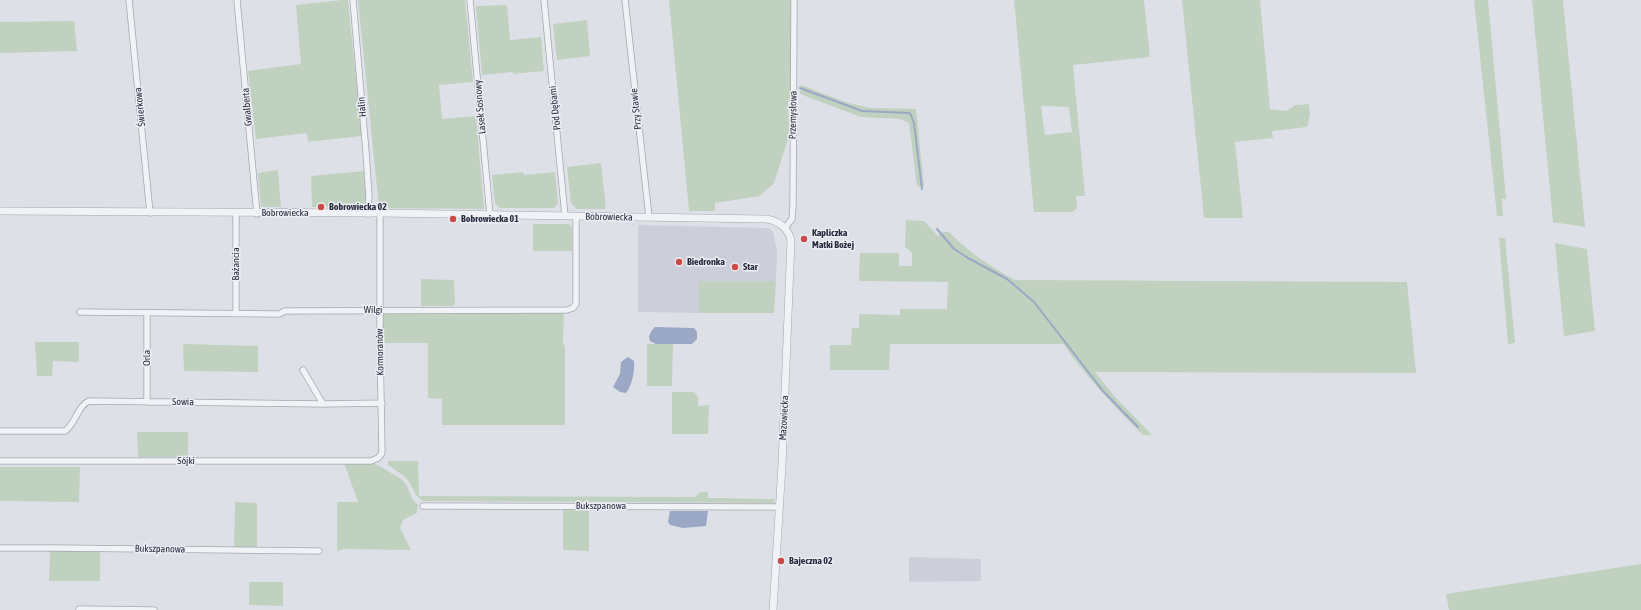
<!DOCTYPE html>
<html>
<head>
<meta charset="utf-8">
<style>
  body { margin:0 }
  canvas { display:block; background:#dee0e7 }
</style>
</head>
<body>
<canvas width="1641" height="610"></canvas>
<script>
const c = document.querySelector('canvas').getContext('2d');
c.lineJoin = 'round';
function fill(path, color) {
  c.fillStyle = color;
  c.fill(path, 'evenodd');
}
function stroke(path, color, width, dash) {
  c.strokeStyle = color;
  c.lineWidth = width;
  c.lineCap = dash ? 'butt' : 'round';
  c.setLineDash(dash || []);
  c.stroke(path);
}
function label(font, color, halo, rows, align = 'center') {
  c.font = font + ' "Asap Condensed",sans-serif';
  c.lineWidth = 3;
  c.setLineDash([]);
  c.textBaseline = 'middle';
  c.strokeStyle = halo;
  c.fillStyle = color;
  for (const [text, x, y, turn = 0] of rows) {
    c.save();
    c.translate(x, y);
    c.rotate((+turn || 0) * Math.PI / 180);
    c.textAlign = isNaN(turn) ? turn : align;
    if (halo) c.strokeText(text, 0, 0);
    c.fillText(text, 0, 0);
    c.restore();
  }
}
const built = new Path2D(`
  M 638,225 L 769,228 L 773,232 L 777,252 L 776,281 L 700,281 L 699,313 L 638,312 Z
  M 909,557 L 981,559 L 981,581 L 909,582 Z`);
const green = new Path2D(`
  M 342,0 L 348,0 L 362,136 L 308,142 L 307,133 L 256,139 L 248,71 L 301,64 L 296,5 Z
  M 358,0 L 465,0 L 473,82 L 439,85 L 442,119 L 476,116 L 484,209 L 379,208 Z
  M 669,0 L 792,0 L 792,99 L 788,100 L 789,136 L 774,183 L 760,196 L 715,203 L 715,211 L 689,211 Z
  M 1014,0 L 1144,0 L 1150,57 L 1073,65 L 1085,196 L 1076,196 L 1077,208 L 1072,212 L 1034,212 ZM 1041,106 L 1069,107 L 1072,132 L 1045,135 Z
  M 1182,0 L 1260,0 L 1270,109 L 1286,111 L 1296,105 L 1309,104 L 1310,115 L 1307,127 L 1272,131 L 1273,138 L 1235,142 L 1243,218 L 1204,218 Z
  M 1474,0 L 1488,0 L 1506,199 L 1502,199 L 1503,216 L 1497,216 Z
  M 1532,0 L 1563,0 L 1585,227 L 1553,222 Z
  M 507,5 L 510,40 L 541,37 L 544,71 L 513,74 L 513,72 L 482,75 L 476,6 Z
  M 587,20 L 590,56 L 557,60 L 553,24 Z
  M 74,21 L 77,51 L 0,53 L 0,22 Z
  M 801,85 L 848,103 L 871,108 L 916,109 L 924,186 L 917,187 L 909,123 L 901,119 L 861,117 L 800,94 Z
  M 601,163 L 606,209 L 576,209 L 571,203 L 567,167 Z
  M 278,170 L 281,207 L 261,207 L 258,173 Z
  M 364,171 L 366,198 L 364,208 L 312,207 L 311,176 Z
  M 523,172 L 524,175 L 555,172 L 558,203 L 554,208 L 499,208 L 495,203 L 492,175 Z
  M 906,220 L 924,221 L 938,236 L 943,232 L 949,232 C 968,252 991,267 1015,280 L 1407,282 L 1416,373 L 1095,372 L 1116,398 L 1152,435 L 1143,435 C 1114,407 1087,377 1063,344 L 890,344 L 889,370 L 830,370 L 830,345 L 851,345 L 852,328 L 859,328 L 859,314 L 900,315 L 900,309 L 947,309 L 948,282 L 859,281 L 860,253 L 899,253 L 899,266 L 912,266 L 912,253 L 905,247 Z
  M 533,224 L 569,224 L 572,227 L 572,251 L 533,251 Z
  M 1499,238 L 1505,238 L 1515,343 L 1508,344 Z
  M 1555,243 L 1587,249 L 1595,331 L 1564,336 Z
  M 421,279 L 454,280 L 455,304 L 452,306 L 421,306 Z
  M 699,281 L 776,281 L 774,313 L 699,313 Z
  M 383,312 L 564,312 L 563,343 L 565,348 L 565,425 L 442,425 L 442,399 L 428,398 L 428,343 L 383,343 Z
  M 35,342 L 79,342 L 79,362 L 53,361 L 52,376 L 37,376 Z
  M 183,344 L 258,346 L 258,372 L 184,371 Z
  M 647,344 L 673,344 L 672,386 L 647,386 Z
  M 672,392 L 694,392 L 698,397 L 698,406 L 709,405 L 708,434 L 672,434 Z
  M 137,432 L 188,432 L 188,457 L 138,457 Z
  M 388,461 L 418,461 L 419,496 L 695,497 L 700,492 L 708,492 L 708,498 L 774,499 L 774,503 L 424,501 C 413,497 413,484 404,476 C 399,472 393,469 388,465 Z
  M 344,463 L 373,463 L 383,468 L 401,479 L 406,484 L 413,500 L 418,505 L 417,513 L 403,520 L 400,528 L 411,550 L 344,549 L 337,551 L 337,502 L 358,502 Z
  M 0,467 L 80,467 L 79,502 L 0,501 Z
  M 235,502 L 257,503 L 257,548 L 234,548 Z
  M 563,509 L 589,509 L 589,551 L 563,550 Z
  M 50,550 L 100,551 L 100,581 L 49,581 Z
  M 1641,564 L 1641,610 L 1449,610 L 1446,594 Z
  M 249,582 L 283,582 L 283,606 L 249,605 Z`);
const water = new Path2D(`
  M 655,327 L 694,328 L 697,332 L 697,339 L 692,344 L 656,344 L 650,341 L 649,336 L 652,330 Z
  M 628,357 L 634,361 C 635,370 632,386 626,393 L 620,392 L 613,387 L 620,374 L 621,362 Z
  M 670,511 L 708,511 L 706,526 L 683,528 L 670,525 L 668,522 Z`);
const stream = new Path2D(`
  M 800,88 L 862,111 L 909,113 L 911,115 L 914,123 L 922,189
  M 937,229 L 954,249 L 968,258 L 1007,279 L 1034,302 L 1103,391 L 1138,427`);
const minor = new Path2D(`
  M 129,0 L 150,213
  M 237,0 L 257,214
  M 353,0 L 366,152 L 369,197 L 368,214
  M 470,0 L 490,215
  M 544,0 L 565,216
  M 625,0 L 649,217
  M 236,214 L 236,314
  M 785,228 L 792,219 L 793,206 L 794,0
  M 80,312 L 279,314 L 285,311 L 567,310 L 573,308 L 576,304 L 576,217
  M 303,370 L 323,404
  M 147,402 L 147,314
  M 0,431 L 65,431 C 76,424 77,406 89,401 L 323,404 L 382,403
  M 0,461 L 371,461 L 378,458 L 382,453 L 380,342 L 380,213
  M 423,506 L 778,507
  M 0,548 L 56,548 L 319,551
  M 79,609 L 154,610`);
const tertiary = new Path2D(`
  M 0,211 L 380,213 L 765,219 C 778,220 788,228 791,240 L 782,465 L 773,610`);
const markers = [
  [321,207,4,"#c94a46"],
  [453,219,4,"#c94a46"],
  [804,239,4,"#c94a46"],
  [679,262,4,"#c94a46"],
  [735,267,4,"#c94a46"],
  [781,561,4,"#c94a46"]
];
const streetNames = [
  ["Świerkowa",140,107,-96],
  ["Gwalberta",247,107,-95],
  ["Halin",362,107,-95],
  ["Lasek Sosnowy",480,107,-95],
  ["Pod Dębami",555,108,-96],
  ["Przy Stawie",636,109,-96],
  ["Przemysłowa",793,115,-89],
  ["Bobrowiecka",285,213],
  ["Bobrowiecka",609,217,1],
  ["Bażancia",236,264,-90],
  ["Wilgi",373,310],
  ["Kormoranów",380,352,-91],
  ["Orla",147,358,-90],
  ["Sowia",183,402,1],
  ["Mazowiecka",784,418,-87],
  ["Sójki",186,461],
  ["Bukszpanowa",601,506],
  ["Bukszpanowa",160,549,1]
];
const poiNames = [
  ["Bobrowiecka 02",329,207],
  ["Bobrowiecka 01",461,219],
  ["Kapliczka",812,233],
  ["Matki Bożej",812,245],
  ["Biedronka",687,262],
  ["Star",743,267],
  ["Bajeczna 02",789,561]
];
fill(built, '#cccfd9');
fill(green, '#c1d1c0');
fill(water, '#9aa8c6');
stroke(stream, '#9aa8c6', 2);
stroke(minor, '#a4a6b1', 7);
stroke(tertiary, '#a4a6b1', 8);
stroke(minor, '#f1f2f6', 5.5);
stroke(tertiary, '#f1f2f6', 7);
for (const [x, y, r, color] of markers) {
  const dot = new Path2D();
  dot.arc(x, y, r, 0, 2 * Math.PI);
  c.fillStyle = color;
  c.fill(dot);
  stroke(dot, '#eeeff5', 1.5);
}
label('10px', '#282c3e', '#eeeff5', streetNames);
label('bold 10px', '#282c3e', '#eeeff5', poiNames, 'left');
</script>
</body>
</html>
